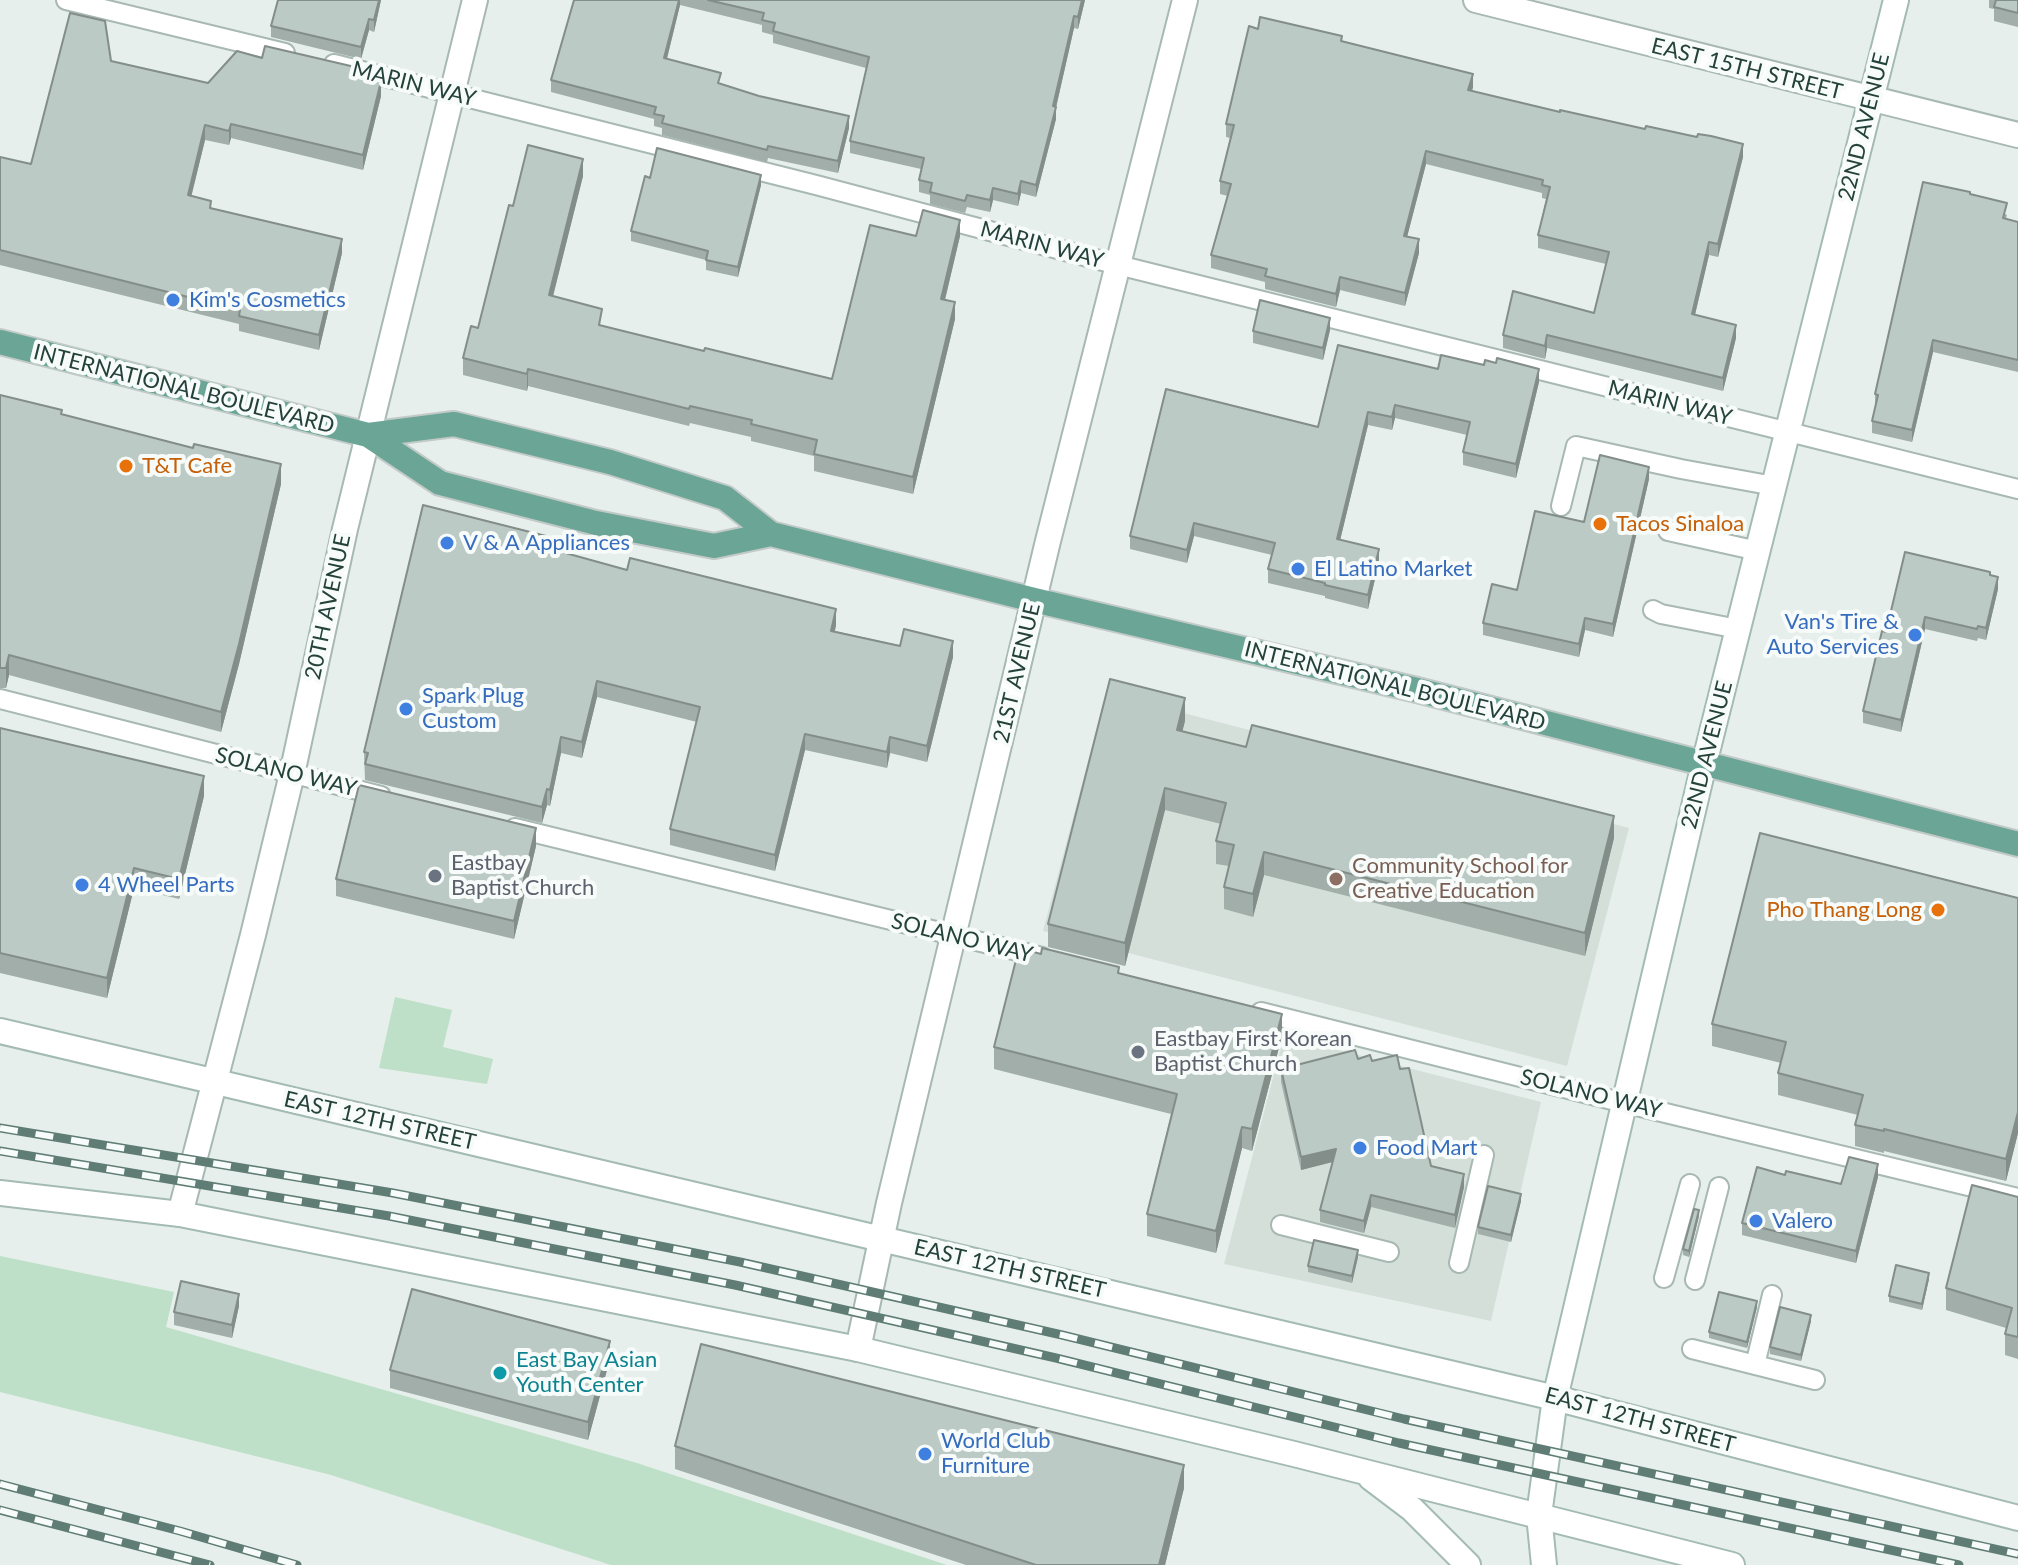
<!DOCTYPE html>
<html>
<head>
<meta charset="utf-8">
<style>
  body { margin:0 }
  canvas { display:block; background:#e6efeb }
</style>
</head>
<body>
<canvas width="2018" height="1565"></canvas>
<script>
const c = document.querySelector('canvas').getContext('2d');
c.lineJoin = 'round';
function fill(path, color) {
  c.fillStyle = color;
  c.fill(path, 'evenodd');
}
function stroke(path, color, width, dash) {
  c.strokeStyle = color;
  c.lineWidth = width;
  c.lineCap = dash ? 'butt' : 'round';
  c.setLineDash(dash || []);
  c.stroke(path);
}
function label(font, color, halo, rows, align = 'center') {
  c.font = font + ' Lato,sans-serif';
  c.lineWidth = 8;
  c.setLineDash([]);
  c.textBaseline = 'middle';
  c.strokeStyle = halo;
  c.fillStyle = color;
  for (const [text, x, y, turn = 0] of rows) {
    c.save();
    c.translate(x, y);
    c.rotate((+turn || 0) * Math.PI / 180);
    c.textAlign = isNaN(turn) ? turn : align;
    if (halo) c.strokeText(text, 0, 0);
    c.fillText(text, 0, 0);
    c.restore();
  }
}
const built = new Path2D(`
  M 1106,693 L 1629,828 L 1567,1066 L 1043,931 Z
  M 1284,1036 L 1541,1102 L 1491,1321 L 1224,1264 Z`);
const green = new Path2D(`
  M 395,997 L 452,1010 L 443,1047 L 493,1059 L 487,1084 L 379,1068 Z
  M 0,1256 L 174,1292 L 166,1327 L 637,1463 L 947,1565 L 611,1565 L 331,1475 L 0,1392 Z`);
const lane = new Path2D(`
  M 66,0 L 285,53
  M 334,64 L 816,185 L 1118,265 L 2018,489
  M 1561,506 L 1576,446 L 1681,469 L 1774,486
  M 1668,531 L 1758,551
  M 1653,610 L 1661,614 L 1738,629
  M 0,699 L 381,796
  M 515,828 L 1042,957
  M 1261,1012 L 1624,1103 L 2018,1198
  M 1281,1225 L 1389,1252
  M 1459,1263 L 1484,1155
  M 1664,1278 L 1690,1184
  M 1695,1280 L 1719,1187
  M 1692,1349 L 1815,1380
  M 1755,1365 L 1772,1295`);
const street = new Path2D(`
  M 1476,0 L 2018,135
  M 180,1214 L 253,935 L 292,774 L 345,529 L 475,0
  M 858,1349 L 889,1203 L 1048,541 L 1185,0`);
const secondary = new Path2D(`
  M 0,1031 L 1555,1398 L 2018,1518
  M 0,1193 L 180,1214 L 858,1349 L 1294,1454 L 1732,1565
  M 1371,1478 L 1412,1509 L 1468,1565
  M 1544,1565 L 1539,1515 L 1555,1398 L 1704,764 L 1896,0`);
const primary = new Path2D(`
  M 0,342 L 368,435 L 440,483 L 596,523 L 714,546 L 771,534
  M 368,435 L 454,424 L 610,462 L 725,498 L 771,534 L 1034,600 L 1417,690 L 2018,844`);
const rail = new Path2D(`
  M 0,1128 L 393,1193 L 740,1262 L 1062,1335 L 1404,1419 L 2018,1554
  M 0,1151 L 389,1216 L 735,1285 L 1056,1358 L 1399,1443 L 1959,1565
  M 0,1484 L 180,1531 L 297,1565
  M 0,1510 L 210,1565`);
const wall = new Path2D(`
  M 381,0 L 374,32 L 369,30 L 361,59 L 271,37 L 271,26 Z
  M 574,0 L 1085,0 L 1078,29 L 1074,28 L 1056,107 L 1056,119 L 1036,197 L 1021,193 L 1018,206 L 993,200 L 990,212 L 967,207 L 965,213 L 930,204 L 930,195 L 919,192 L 919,180 L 921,169 L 850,153 L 850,141 L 866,68 L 773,43 L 773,35 L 762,32 L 762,25 L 680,5 L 667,59 L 721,84 L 849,128 L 838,173 L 768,158 L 767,162 L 662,135 L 662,128 L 654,126 L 654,119 L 551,92 L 551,80 Z
  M 1989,0 L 2018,0 L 2018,27 L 1994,21 L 1994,9 L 1989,8 Z
  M 1258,29 L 1342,42 L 1473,87 L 1472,91 L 1743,157 L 1718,257 L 1709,255 L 1695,315 L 1736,338 L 1723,391 L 1547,348 L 1545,359 L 1503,348 L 1503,335 L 1594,313 L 1606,264 L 1538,248 L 1538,235 L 1546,199 L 1542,198 L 1542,193 L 1426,164 L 1407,236 L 1419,253 L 1405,306 L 1340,290 L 1336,307 L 1265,289 L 1265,282 L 1211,268 L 1211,255 L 1228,196 L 1220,194 L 1220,181 L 1230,138 L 1226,137 L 1226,124 Z
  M 262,58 L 355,75 L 381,96 L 363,170 L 231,138 L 229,145 L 205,140 L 191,196 L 211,208 L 342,253 L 319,350 L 239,331 L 239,324 L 0,265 L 0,157 L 31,164 L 111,61 L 208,83 Z
  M 583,176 L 553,296 L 602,326 L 704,351 L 832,379 L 916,236 L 960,236 L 945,300 L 955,319 L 913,494 L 814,471 L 814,456 L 751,441 L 751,437 L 690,423 L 689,426 L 528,386 L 527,391 L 463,375 L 463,358 L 478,328 L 513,206 Z
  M 650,178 L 761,185 L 738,277 L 706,270 L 706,260 L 631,241 L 631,231 Z
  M 1970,194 L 2007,215 L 2006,219 L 2018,222 L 2018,372 L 1933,352 L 1912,442 L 1872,433 L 1872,421 L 1875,406 L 1875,394 Z
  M 1330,330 L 1323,360 L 1253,343 L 1253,331 Z
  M 1438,369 L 1539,382 L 1516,478 L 1463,465 L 1463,452 L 1467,435 L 1395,418 L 1392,430 L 1368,425 L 1340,540 L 1379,562 L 1368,609 L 1325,598 L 1325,596 L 1268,583 L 1268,569 L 1272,555 L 1194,536 L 1187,563 L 1130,549 L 1130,536 L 1318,427 Z
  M 0,395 L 281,484 L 239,664 L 221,732 L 9,675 L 6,688 L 0,688 Z
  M 1649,479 L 1613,637 L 1585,630 L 1579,657 L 1483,635 L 1483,623 L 1584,522 Z
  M 554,550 L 627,570 L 836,625 L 835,631 L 953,657 L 927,762 L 890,753 L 887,768 L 805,750 L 775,871 L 670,845 L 670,829 L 697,722 L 597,697 L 582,758 L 561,753 L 550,806 L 547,805 L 542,823 L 365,780 L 364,752 Z
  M 1990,575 L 1998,589 L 1986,640 L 1978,638 L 1977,641 L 1925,629 L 1901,732 L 1863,723 L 1863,711 L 1886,632 Z
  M 1185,721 L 1182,731 L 1614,838 L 1585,956 L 1264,875 L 1253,917 L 1224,909 L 1224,887 L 1229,866 L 1216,864 L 1216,841 L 1221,824 L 1165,810 L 1125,966 L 1048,947 L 1048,924 Z
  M 0,728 L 204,796 L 179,899 L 134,888 L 107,998 L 0,973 Z
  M 536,846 L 514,939 L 336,896 L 336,879 Z
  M 2018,898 L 2018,1133 L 2006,1181 L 1884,1151 L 1884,1153 L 1855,1146 L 1855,1125 L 1858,1115 L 1778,1095 L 1778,1073 L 1781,1063 L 1712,1046 L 1712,1024 Z
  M 1119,974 L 1282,1036 L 1252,1151 L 1242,1148 L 1216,1253 L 1147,1236 L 1147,1214 L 1171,1114 L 994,1069 L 994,1047 Z
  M 1358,1059 L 1372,1061 L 1431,1166 L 1464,1187 L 1455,1228 L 1371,1207 L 1364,1233 L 1320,1222 L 1320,1210 L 1333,1162 L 1301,1170 L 1281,1082 L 1281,1069 Z
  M 1785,1175 L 1841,1184 L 1878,1177 L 1856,1263 L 1742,1235 L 1742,1223 Z
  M 2018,1197 L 2018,1359 L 2005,1355 L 2005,1334 L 2006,1328 L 1946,1310 L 1946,1288 Z
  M 1521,1201 L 1511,1242 L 1478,1234 L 1478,1227 Z
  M 1699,1216 L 1689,1257 L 1683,1255 L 1683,1249 Z
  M 1358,1257 L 1352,1283 L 1308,1272 L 1308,1266 Z
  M 1929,1279 L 1922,1310 L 1889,1302 L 1889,1296 Z
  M 239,1306 L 232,1338 L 174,1325 L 174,1312 Z
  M 1757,1307 L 1747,1348 L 1709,1338 L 1709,1332 Z
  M 1811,1321 L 1801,1361 L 1770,1354 L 1770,1347 Z
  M 610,1359 L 588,1440 L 390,1388 L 390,1370 Z
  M 675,1446 L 1184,1488 L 1165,1565 L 966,1565 L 675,1469 Z`);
const shadedWall = new Path2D(`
  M 379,0 L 381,0 L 374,32 L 374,20 Z
  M 679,0 L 680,0 L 680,5 L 664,70 L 664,58 Z
  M 1082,0 L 1085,0 L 1078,29 L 1078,17 Z
  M 1074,16 L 1074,28 L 1055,112 L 1056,107 L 1056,119 L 1036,197 L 1036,185 Z
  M 369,19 L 369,30 L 361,59 L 361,47 Z
  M 1473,74 L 1473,87 L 1468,104 L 1468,90 Z
  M 381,81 L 381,96 L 363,170 L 363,155 Z
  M 849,116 L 849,128 L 838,173 L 838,161 Z
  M 231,124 L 231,138 L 229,145 L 229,131 Z
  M 205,125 L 205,140 L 188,210 L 188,195 Z
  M 1743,144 L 1743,157 L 1718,257 L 1718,244 Z
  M 1426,151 L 1426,164 L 1404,249 L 1404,236 Z
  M 583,159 L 583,176 L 549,312 L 549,295 Z
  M 761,175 L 761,185 L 738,277 L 738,267 Z
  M 1021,181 L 1021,193 L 1018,206 L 1018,194 Z
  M 993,188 L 993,200 L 990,212 L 990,200 Z
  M 960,220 L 960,236 L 941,316 L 941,299 Z
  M 342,239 L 342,253 L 319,350 L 319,335 Z
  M 1419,239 L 1419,253 L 1405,306 L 1405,293 Z
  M 1709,242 L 1709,255 L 1692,327 L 1692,314 Z
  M 1340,277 L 1340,290 L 1336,307 L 1336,294 Z
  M 955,302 L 955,319 L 913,494 L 913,477 Z
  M 1330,318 L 1330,330 L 1323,360 L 1323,348 Z
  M 1736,325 L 1736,338 L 1723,391 L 1723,378 Z
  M 1547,335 L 1547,348 L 1545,359 L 1545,346 Z
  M 1933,340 L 1933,352 L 1912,442 L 1912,430 Z
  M 528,369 L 528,386 L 527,391 L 527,374 Z
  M 1539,369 L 1539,382 L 1516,478 L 1516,464 Z
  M 1395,405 L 1395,418 L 1392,430 L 1392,417 Z
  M 1368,412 L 1368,425 L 1337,553 L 1337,539 Z
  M 281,464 L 281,484 L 239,664 L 221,732 L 221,712 Z
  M 1649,467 L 1649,479 L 1613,637 L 1613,624 Z
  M 1194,523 L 1194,536 L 1187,563 L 1187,550 Z
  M 1379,549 L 1379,562 L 1368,609 L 1368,595 Z
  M 1998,577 L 1998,589 L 1986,640 L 1986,628 Z
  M 836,609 L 836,625 L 831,647 L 831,631 Z
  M 1925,617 L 1925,629 L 1901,732 L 1901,720 Z
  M 1585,618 L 1585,630 L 1579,657 L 1579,644 Z
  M 953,641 L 953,657 L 927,762 L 927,746 Z
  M 9,655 L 9,675 L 6,688 L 6,668 Z
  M 597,681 L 597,697 L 582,758 L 582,742 Z
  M 1185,698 L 1185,721 L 1177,753 L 1177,730 Z
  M 805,734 L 805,750 L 775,871 L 775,855 Z
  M 561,737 L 561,753 L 550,806 L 550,790 Z
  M 890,737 L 890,753 L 887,768 L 887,752 Z
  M 204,776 L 204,796 L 179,899 L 179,879 Z
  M 1165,788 L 1165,810 L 1125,966 L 1125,943 Z
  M 547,789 L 547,805 L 542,823 L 542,807 Z
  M 1614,816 L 1614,838 L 1585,956 L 1585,933 Z
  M 536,828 L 536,846 L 514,939 L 514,921 Z
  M 1264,852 L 1264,875 L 1253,917 L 1253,894 Z
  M 134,868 L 134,888 L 107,998 L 107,978 Z
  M 1282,1014 L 1282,1036 L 1252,1151 L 1252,1129 Z
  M 2018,1112 L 2018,1133 L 2006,1181 L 2006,1159 Z
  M 1242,1127 L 1242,1148 L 1216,1253 L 1216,1231 Z
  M 1336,1149 L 1336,1161 L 1301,1170 L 1301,1157 Z
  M 1878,1164 L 1878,1177 L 1856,1263 L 1856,1251 Z
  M 1464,1174 L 1464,1187 L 1455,1228 L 1455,1215 Z
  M 1521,1194 L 1521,1201 L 1511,1242 L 1511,1235 Z
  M 1371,1195 L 1371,1207 L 1364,1233 L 1364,1221 Z
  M 1699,1210 L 1699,1216 L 1689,1257 L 1689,1251 Z
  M 1358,1250 L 1358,1257 L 1352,1283 L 1352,1276 Z
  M 1929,1273 L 1929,1279 L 1922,1310 L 1922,1304 Z
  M 239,1294 L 239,1306 L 232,1338 L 232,1325 Z
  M 1757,1301 L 1757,1307 L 1747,1348 L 1747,1342 Z
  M 1811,1315 L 1811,1321 L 1801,1361 L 1801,1355 Z
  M 610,1341 L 610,1359 L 588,1440 L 588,1422 Z
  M 1184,1465 L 1184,1488 L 1165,1565 L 1159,1565 Z`);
const building = new Path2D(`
  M 278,0 L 379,0 L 374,20 L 369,19 L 361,47 L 271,26 Z
  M 574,0 L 679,0 L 664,58 L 721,73 L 718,83 L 759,96 L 849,116 L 838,161 L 768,146 L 767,150 L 662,123 L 664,116 L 654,114 L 656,107 L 551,80 Z
  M 708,0 L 1082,0 L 1078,17 L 1074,16 L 1053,106 L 1056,107 L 1036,185 L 1021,181 L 1018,194 L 993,188 L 990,200 L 967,195 L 965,201 L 930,192 L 932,183 L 919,180 L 924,158 L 850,141 L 869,57 L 773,31 L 775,23 L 762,20 L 764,13 Z
  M 1996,0 L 2018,0 L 2018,13 L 1994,7 Z
  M 70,13 L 105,21 L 111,61 L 208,83 L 237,51 L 262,58 L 265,46 L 355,67 L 353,75 L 381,81 L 363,155 L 231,124 L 229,131 L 205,125 L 188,195 L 211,201 L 210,208 L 342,239 L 319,335 L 239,316 L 240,310 L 0,250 L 0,157 L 31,164 Z
  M 1260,17 L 1342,36 L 1341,41 L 1473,74 L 1468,90 L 1560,112 L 1560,110 L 1645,129 L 1646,126 L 1697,137 L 1698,134 L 1711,136 L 1743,144 L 1718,244 L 1709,242 L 1692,314 L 1736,325 L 1723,378 L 1547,335 L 1545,346 L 1503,335 L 1513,291 L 1594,313 L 1609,252 L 1538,235 L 1550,187 L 1542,185 L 1543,180 L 1426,151 L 1404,236 L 1419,239 L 1405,293 L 1340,277 L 1336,294 L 1265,276 L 1267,269 L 1211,255 L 1231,184 L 1220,181 L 1234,125 L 1226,124 L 1249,26 L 1258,29 Z
  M 528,145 L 583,159 L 549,295 L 602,309 L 599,325 L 704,351 L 705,348 L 832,379 L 870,225 L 916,236 L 923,210 L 960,220 L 941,299 L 955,302 L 913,477 L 814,454 L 817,440 L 751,424 L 752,420 L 690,406 L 689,409 L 528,369 L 527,374 L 463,358 L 471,326 L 478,328 L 509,205 L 513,206 Z
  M 657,148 L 761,175 L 738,267 L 706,260 L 708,251 L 631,231 L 645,176 L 650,178 Z
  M 1923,182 L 1970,192 L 1970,194 L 2007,203 L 2003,218 L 2018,222 L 2018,360 L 1933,340 L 1912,430 L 1872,421 L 1878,395 L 1875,394 Z
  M 1260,300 L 1330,318 L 1323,348 L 1253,331 Z
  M 1338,345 L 1438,369 L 1441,355 L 1484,365 L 1485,360 L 1496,363 L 1497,358 L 1539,369 L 1516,464 L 1463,452 L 1470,422 L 1395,405 L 1392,417 L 1368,412 L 1337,539 L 1379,549 L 1368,595 L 1325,585 L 1325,583 L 1268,569 L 1275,543 L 1194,523 L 1187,550 L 1130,536 L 1166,389 L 1318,427 Z
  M 0,395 L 62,410 L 61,414 L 193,448 L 194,444 L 281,464 L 239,644 L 221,712 L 9,655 L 6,668 L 0,668 Z
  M 1600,455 L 1649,467 L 1613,624 L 1585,618 L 1579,644 L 1483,623 L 1492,584 L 1517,590 L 1535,511 L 1584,522 Z
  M 423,505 L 554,538 L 551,549 L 627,570 L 630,558 L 836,609 L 831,631 L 900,646 L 904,629 L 953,641 L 927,746 L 890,737 L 887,752 L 805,734 L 775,855 L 670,829 L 700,707 L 597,681 L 582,742 L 561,737 L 550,790 L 547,789 L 542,807 L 365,764 L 368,753 L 364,752 Z
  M 1905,552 L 1990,572 L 1990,575 L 1998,577 L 1986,628 L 1978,626 L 1977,629 L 1925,617 L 1901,720 L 1863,711 L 1882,631 L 1886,632 Z
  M 1110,679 L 1185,698 L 1177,730 L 1246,747 L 1252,725 L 1614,816 L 1585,933 L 1264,852 L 1253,894 L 1224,887 L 1234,845 L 1216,841 L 1226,803 L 1165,788 L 1125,943 L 1048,924 Z
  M 0,728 L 204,776 L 179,879 L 134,868 L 107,978 L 0,953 Z
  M 359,785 L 536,828 L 514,921 L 336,879 Z
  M 1760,833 L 2018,898 L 2018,1112 L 2006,1159 L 1884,1129 L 1884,1131 L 1855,1125 L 1863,1095 L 1778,1073 L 1786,1042 L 1712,1024 Z
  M 1019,948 L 1041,954 L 1042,948 L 1119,967 L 1118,973 L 1282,1014 L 1252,1129 L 1242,1127 L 1216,1231 L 1147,1214 L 1177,1094 L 994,1047 Z
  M 1355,1050 L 1358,1059 L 1370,1055 L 1372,1061 L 1397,1055 L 1400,1069 L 1409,1068 L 1431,1166 L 1464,1174 L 1455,1215 L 1371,1195 L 1364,1221 L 1320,1210 L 1336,1149 L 1301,1157 L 1281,1069 Z
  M 1849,1157 L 1878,1164 L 1856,1251 L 1742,1223 L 1757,1167 L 1785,1175 L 1786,1171 L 1841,1184 Z
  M 1972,1185 L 2018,1197 L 2018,1337 L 2005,1334 L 2012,1308 L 1946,1288 Z
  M 1488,1186 L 1521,1194 L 1511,1235 L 1478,1227 Z
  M 1694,1209 L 1699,1210 L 1689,1251 L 1683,1249 Z
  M 1314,1240 L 1358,1250 L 1352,1276 L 1308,1266 Z
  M 1896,1265 L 1929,1273 L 1922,1304 L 1889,1296 Z
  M 181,1281 L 239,1294 L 232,1325 L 174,1312 Z
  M 412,1289 L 610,1341 L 588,1422 L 390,1370 Z
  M 1719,1292 L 1757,1301 L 1747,1342 L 1709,1332 Z
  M 1780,1307 L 1811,1315 L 1801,1355 L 1770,1347 Z
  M 701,1344 L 1184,1465 L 1159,1565 L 1036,1565 L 675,1446 Z`);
const markers = [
  [173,300,8,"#3f7fe0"],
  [126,466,8,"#e8710a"],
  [1600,524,8,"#e8710a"],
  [447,543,8,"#3f7fe0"],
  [1298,569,8,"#3f7fe0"],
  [1915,635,8,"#3f7fe0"],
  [406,709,8,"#3f7fe0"],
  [435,876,8,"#6b7280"],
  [1336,879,8,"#8d6e63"],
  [82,885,8,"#3f7fe0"],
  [1938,910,8,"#e8710a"],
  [1138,1052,8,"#6b7280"],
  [1360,1148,8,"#3f7fe0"],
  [1756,1221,8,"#3f7fe0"],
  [500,1373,8,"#0f9aa8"],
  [925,1454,8,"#3f7fe0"]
];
const streetNames = [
  ["EAST 15TH STREET",1747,69,14],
  ["MARIN WAY",414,84,14],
  ["22ND AVENUE",1864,127,-76],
  ["MARIN WAY",1042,245,15],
  ["INTERNATIONAL BOULEVARD",184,389,14],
  ["MARIN WAY",1670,403,14],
  ["20TH AVENUE",328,607,-78],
  ["21ST AVENUE",1017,673,-77],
  ["INTERNATIONAL BOULEVARD",1395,686,14],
  ["22ND AVENUE",1707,755,-76],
  ["SOLANO WAY",286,772,14],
  ["SOLANO WAY",962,938,14],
  ["SOLANO WAY",1591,1094,14],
  ["EAST 12TH STREET",380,1121,13],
  ["EAST 12TH STREET",1010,1269,13],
  ["EAST 12TH STREET",1640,1420,15]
];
const shopNames = [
  ["Kim's Cosmetics",189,300],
  ["V & A Appliances",463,543],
  ["El Latino Market",1314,569],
  ["Van's Tire &",1899,622,"right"],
  ["Auto Services",1899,647,"right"],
  ["Spark Plug",422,696],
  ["Custom",422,721],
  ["4 Wheel Parts",98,885],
  ["Food Mart",1376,1148],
  ["Valero",1772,1221],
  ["World Club",941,1441],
  ["Furniture",941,1466]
];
const foodNames = [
  ["T&T Cafe",142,466],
  ["Tacos Sinaloa",1616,524],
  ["Pho Thang Long",1922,910,"right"]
];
const worshipNames = [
  ["Eastbay",451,863],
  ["Baptist Church",451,888],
  ["Eastbay First Korean",1154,1039],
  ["Baptist Church",1154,1064]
];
const educationNames = [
  ["Community School for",1352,866],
  ["Creative Education",1352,891]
];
const cultureNames = [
  ["East Bay Asian",516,1360],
  ["Youth Center",516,1385]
];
fill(built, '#d4dfda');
fill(green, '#bfe0c8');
stroke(lane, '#a8b8b2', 22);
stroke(street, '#a8b8b2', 28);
stroke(secondary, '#a4bbb3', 28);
stroke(primary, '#c2cac8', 28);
stroke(lane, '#fff', 18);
stroke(street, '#fff', 24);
stroke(secondary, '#fff', 24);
stroke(primary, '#6aa596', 24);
stroke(rail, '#5f7d75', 9);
stroke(rail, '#f7fbf9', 6, [18]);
fill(wall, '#a1aea9');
fill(shadedWall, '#838d89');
fill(building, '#bbcac4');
stroke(building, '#838d89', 2);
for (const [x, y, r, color] of markers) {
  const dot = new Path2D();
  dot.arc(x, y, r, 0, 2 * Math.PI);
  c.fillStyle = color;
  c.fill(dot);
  stroke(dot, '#f7fbf9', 3);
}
label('22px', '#24423a', '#f7fbf9', streetNames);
label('22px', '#366cbe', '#f7fbf9', shopNames, 'left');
label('22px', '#c56008', '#f7fbf9', foodNames, 'left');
label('22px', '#5b616d', '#f7fbf9', worshipNames, 'left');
label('22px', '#785e54', '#f7fbf9', educationNames, 'left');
label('22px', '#0d838f', '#f7fbf9', cultureNames, 'left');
</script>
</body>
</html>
